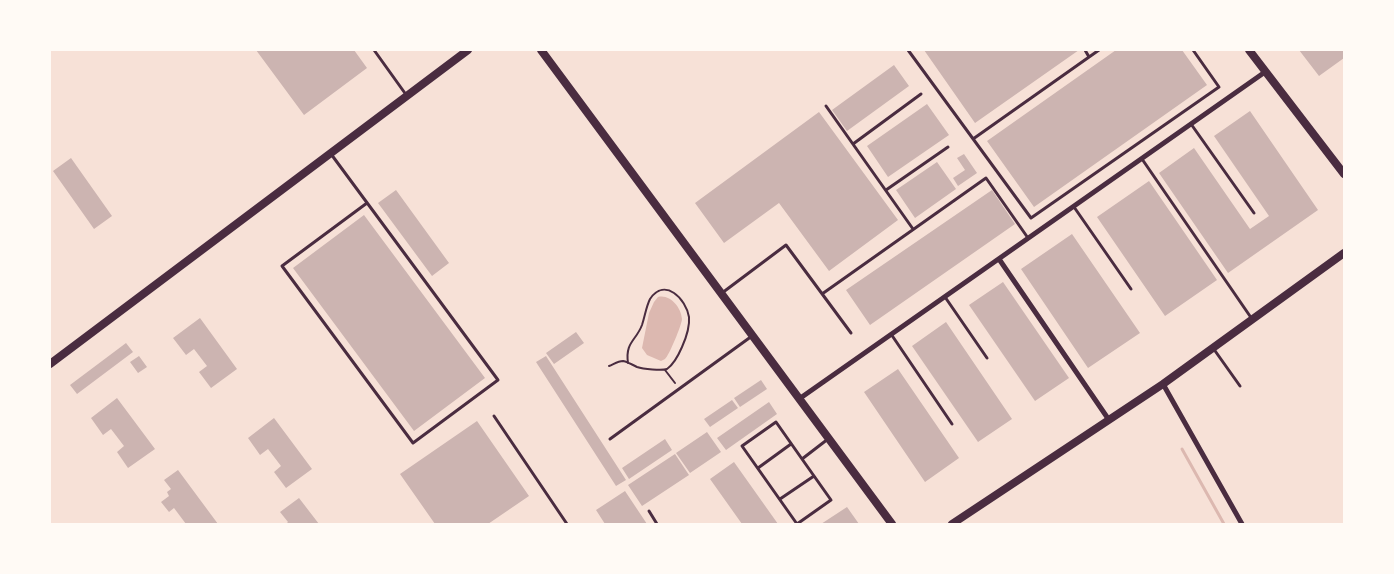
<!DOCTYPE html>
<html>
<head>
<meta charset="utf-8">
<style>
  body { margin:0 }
  #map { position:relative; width:1394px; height:574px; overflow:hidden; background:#f7e1d7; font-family:"Work Sans",sans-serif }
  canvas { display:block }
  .frame { position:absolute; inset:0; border:51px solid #fffaf5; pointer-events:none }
</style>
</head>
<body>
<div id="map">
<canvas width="1394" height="574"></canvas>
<div class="frame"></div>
</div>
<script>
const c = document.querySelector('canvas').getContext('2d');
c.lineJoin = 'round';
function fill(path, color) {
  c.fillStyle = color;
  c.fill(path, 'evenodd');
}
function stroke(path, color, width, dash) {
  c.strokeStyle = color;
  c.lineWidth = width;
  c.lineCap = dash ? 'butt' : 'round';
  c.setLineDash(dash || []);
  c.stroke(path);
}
const water = new Path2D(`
  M 658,297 C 670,294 681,307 682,319 C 682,324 669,356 665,359 C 664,360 662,360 661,361 L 647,355 L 642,348 L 649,313 L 654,302 Z`);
const stream = new Path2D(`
  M 1182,449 L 1224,524`);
const building = new Path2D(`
  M 256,50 L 354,50 L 367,68 L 304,115 Z
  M 924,50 L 1079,50 L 975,123 Z
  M 1116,50 L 1182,50 L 1207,85 L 1034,207 L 987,141 Z
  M 1299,50 L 1344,50 L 1344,58 L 1319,76 Z
  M 894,65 L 909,86 L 847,131 L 832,110 Z
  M 927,104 L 949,135 L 888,177 L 867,146 Z
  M 1250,111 L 1318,210 L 1228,273 L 1159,173 L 1194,148 L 1250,229 L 1269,216 L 1214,136 Z
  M 819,112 L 898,220 L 829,271 L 779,203 L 724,243 L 695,203 Z
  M 964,154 L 977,173 L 958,186 L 953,178 L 965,170 L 957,158 Z
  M 71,158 L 112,216 L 94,229 L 53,171 Z
  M 937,162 L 956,189 L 915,218 L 896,190 Z
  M 1149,181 L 1217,280 L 1165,316 L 1097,217 Z
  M 396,190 L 449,263 L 432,276 L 378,203 Z
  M 992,190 L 1015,224 L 870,325 L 846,290 Z
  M 364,215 L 485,378 L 414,431 L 293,268 Z
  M 1072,234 L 1140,333 L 1088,368 L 1021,269 Z
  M 1003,282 L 1069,378 L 1035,401 L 969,305 Z
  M 200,318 L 237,369 L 211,388 L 199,372 L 207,366 L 194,349 L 186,355 L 173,338 Z
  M 946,322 L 1012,419 L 978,442 L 912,346 Z
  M 576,332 L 584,343 L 554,364 L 546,353 Z
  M 126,343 L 133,352 L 77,394 L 70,385 Z
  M 139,356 L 147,367 L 138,373 L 130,362 Z
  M 546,356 L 626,480 L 616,486 L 536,362 Z
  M 898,369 L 959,458 L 925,482 L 864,392 Z
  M 761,380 L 767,389 L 740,407 L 734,398 Z
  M 117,398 L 155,449 L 128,468 L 117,452 L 124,446 L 111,429 L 103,435 L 91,418 Z
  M 732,400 L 738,408 L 710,427 L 704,419 Z
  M 769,402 L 777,414 L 726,450 L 717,438 Z
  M 274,418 L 312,469 L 286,488 L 274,472 L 281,466 L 268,449 L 260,455 L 248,438 Z
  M 477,421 L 529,496 L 488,524 L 435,524 L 400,474 Z
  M 707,432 L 721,452 L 690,473 L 676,453 Z
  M 665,439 L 672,450 L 629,479 L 622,468 Z
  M 675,454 L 689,475 L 642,506 L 628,485 Z
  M 734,462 L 778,524 L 742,524 L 710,479 Z
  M 178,470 L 218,524 L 186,524 L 174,508 L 169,512 L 161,502 L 169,496 L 167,492 L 171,489 L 164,480 Z
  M 625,491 L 647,524 L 605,524 L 596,510 Z
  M 299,498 L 319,524 L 286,524 L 288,522 L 280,512 Z
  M 847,507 L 859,524 L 821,524 Z`);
const path = new Path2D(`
  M 609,366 C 614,364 618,361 623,361 C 628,362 633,365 637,367 C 643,369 662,371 667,369 C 674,364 679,354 682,347 C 686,338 690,328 689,317 C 686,299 665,277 650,299 C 646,307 645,316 642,325 C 636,341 625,342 628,363
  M 665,370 L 675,383`);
const service = new Path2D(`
  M 374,50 L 407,96
  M 908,50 L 1031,218 L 1219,87 L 1193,50
  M 1085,50 L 1089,57
  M 826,106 L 913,229
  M 1191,124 L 1254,213
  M 973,139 L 1099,50
  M 853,144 L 921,94
  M 331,154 L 498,380 L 413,443 L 282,266 L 367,203
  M 1142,159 L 1252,319
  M 886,190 L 948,147
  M 1074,207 L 1131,289
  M 722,293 L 786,245 L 851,333
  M 822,294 L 986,178 L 1028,238
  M 945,297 L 987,358
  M 891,334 L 952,424
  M 1213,348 L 1240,386
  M 494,416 L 567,524
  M 610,439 L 752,336
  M 802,459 L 776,422 L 742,446 L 797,524 L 831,500 L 802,459 L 828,439
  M 758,468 L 791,444
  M 780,499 L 814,476
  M 649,511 L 657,524`);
const minor = new Path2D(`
  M 999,259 L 1109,420
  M 1163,384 L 1242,524
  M 799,399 L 1265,72`);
const tertiary = new Path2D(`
  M 541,50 L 892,524
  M 1249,50 L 1344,174
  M 50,364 L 468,50
  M 952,524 L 1163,384 L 1344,253`);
fill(water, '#dcb8b0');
stroke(stream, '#dcb8b0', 3);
fill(building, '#ccb4b1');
stroke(path, '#4a2c40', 2);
stroke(service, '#4a2c40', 3);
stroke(minor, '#4a2c40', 5);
stroke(tertiary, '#4a2c40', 8);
</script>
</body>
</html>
